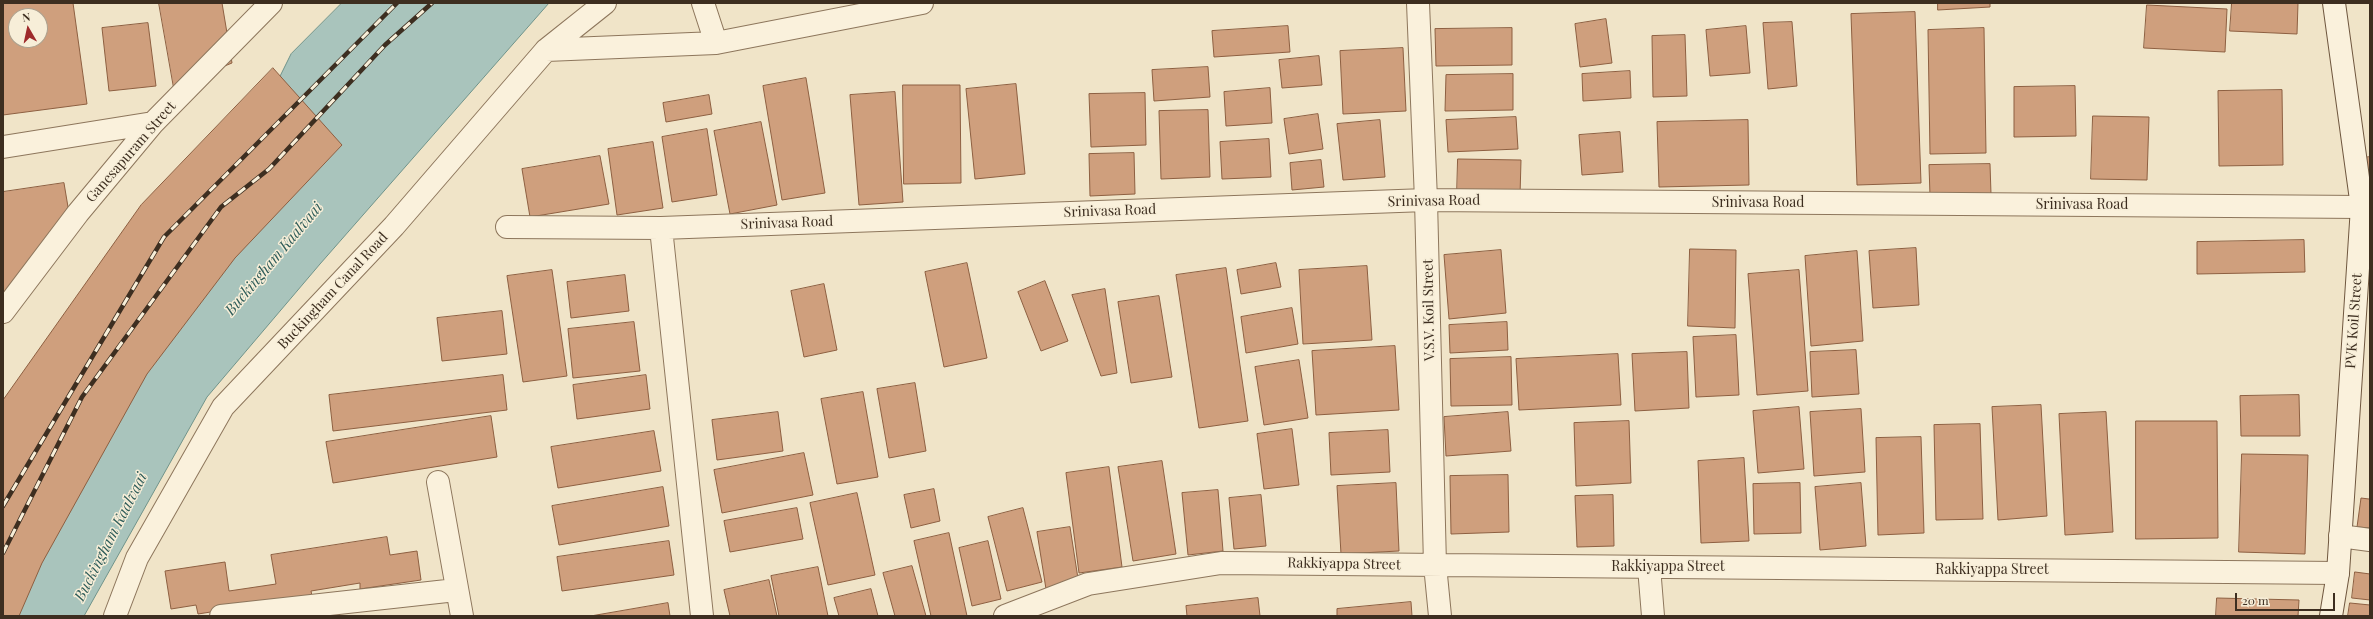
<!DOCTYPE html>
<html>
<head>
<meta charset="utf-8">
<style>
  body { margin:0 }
  #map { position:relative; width:2373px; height:619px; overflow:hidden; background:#f0e4c8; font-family:"Playfair Display",serif }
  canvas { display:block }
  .frame { position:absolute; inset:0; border:4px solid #3d2e20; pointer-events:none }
  .north { position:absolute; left:8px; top:8px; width:40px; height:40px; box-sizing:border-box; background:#f7eed8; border:1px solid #ada18e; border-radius:50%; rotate:351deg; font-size:11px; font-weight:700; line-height:16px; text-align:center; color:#3d2e20 }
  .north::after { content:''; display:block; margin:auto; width:14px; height:18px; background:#9e2a2b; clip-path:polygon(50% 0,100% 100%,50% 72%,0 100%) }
  .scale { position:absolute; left:2235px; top:593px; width:100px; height:18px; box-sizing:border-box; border:2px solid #3d2e20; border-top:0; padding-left:5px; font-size:12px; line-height:14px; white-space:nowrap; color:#3d2e20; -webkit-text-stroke:3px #f7eed8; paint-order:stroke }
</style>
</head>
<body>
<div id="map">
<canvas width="2373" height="619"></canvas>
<div class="frame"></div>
<div class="north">N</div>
<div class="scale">20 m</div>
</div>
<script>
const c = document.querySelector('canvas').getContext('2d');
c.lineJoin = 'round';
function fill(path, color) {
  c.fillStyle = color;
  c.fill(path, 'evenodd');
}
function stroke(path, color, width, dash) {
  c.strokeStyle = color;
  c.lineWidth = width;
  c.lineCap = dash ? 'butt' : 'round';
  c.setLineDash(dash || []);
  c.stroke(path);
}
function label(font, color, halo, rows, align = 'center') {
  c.font = font + ' "Playfair Display",serif';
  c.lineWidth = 3;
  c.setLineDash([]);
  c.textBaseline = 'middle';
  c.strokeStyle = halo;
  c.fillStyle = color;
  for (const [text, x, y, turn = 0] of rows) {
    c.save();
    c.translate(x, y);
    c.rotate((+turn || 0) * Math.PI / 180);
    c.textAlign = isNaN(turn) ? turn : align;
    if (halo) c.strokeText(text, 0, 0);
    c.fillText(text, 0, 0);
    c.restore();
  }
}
const water = new Path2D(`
  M 342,3 L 549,3 L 320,264 L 207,397 L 84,616 L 3,616 L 3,602 L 168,303 L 291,54 Z`);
const building = new Path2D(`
  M 3,3 L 73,3 L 87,104 L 3,115 ZM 16,16 L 40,16 L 40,40 L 16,40 Z
  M 159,3 L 222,3 L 232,63 L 200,76 L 175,94 Z
  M 1938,3 L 1990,3 L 1990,7 L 1938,10 Z
  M 2232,3 L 2298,3 L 2297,34 L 2230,31 Z
  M 2147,5 L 2227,9 L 2225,52 L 2144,48 Z
  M 1915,12 L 1921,183 L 1857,185 L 1851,14 Z
  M 1606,19 L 1612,63 L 1580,67 L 1575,24 Z
  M 1792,22 L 1797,86 L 1768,89 L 1763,23 Z
  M 148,23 L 156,86 L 109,91 L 102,28 Z
  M 1288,26 L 1290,52 L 1214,57 L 1212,31 Z
  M 1746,26 L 1750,73 L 1710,76 L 1706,30 Z
  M 1512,28 L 1512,65 L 1436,66 L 1435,29 Z
  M 1984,28 L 1986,153 L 1930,154 L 1928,30 Z
  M 1685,35 L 1687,96 L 1653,97 L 1652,36 Z
  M 1403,48 L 1406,111 L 1343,114 L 1340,51 Z
  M 1319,56 L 1322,85 L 1282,88 L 1279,60 Z
  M 1208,67 L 1210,97 L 1154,101 L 1152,70 Z
  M 273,68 L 342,145 L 235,258 L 147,374 L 42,563 L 19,616 L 3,616 L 3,400 L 141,205 Z
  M 1630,71 L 1631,98 L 1583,101 L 1582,74 Z
  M 1513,74 L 1513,110 L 1445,111 L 1446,75 Z
  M 806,78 L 825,193 L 782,200 L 763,86 Z
  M 1016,84 L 1025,174 L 975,179 L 966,89 Z
  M 903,85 L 960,85 L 961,183 L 904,184 Z
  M 2075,86 L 2076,136 L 2014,137 L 2014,87 Z
  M 1270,88 L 1272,123 L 1226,126 L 1224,92 Z
  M 2282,90 L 2283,165 L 2219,166 L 2218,91 Z
  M 895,92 L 903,202 L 859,205 L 850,95 Z
  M 1145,93 L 1146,145 L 1091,147 L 1089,94 Z
  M 709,95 L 712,114 L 666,122 L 663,103 Z
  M 1208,110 L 1210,177 L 1161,179 L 1159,111 Z
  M 1318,114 L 1323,149 L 1289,154 L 1284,119 Z
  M 2093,116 L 2149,117 L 2147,180 L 2091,179 Z
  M 1516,117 L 1518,149 L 1448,152 L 1446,120 Z
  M 1380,120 L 1385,177 L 1343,180 L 1337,124 Z
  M 1748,120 L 1749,185 L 1659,187 L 1657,122 Z
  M 761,122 L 777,205 L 730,214 L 714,131 Z
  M 707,129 L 717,195 L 672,202 L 662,137 Z
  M 1620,132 L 1623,172 L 1582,175 L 1579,135 Z
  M 1269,139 L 1271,177 L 1222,179 L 1220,142 Z
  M 653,142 L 663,208 L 617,215 L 608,149 Z
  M 1134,153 L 1135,194 L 1090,196 L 1089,154 Z
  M 600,156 L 609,204 L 530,217 L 522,169 Z
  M 2370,157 L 2370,185 L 2363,158 Z
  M 1458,159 L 1521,160 L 1520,196 L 1457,194 Z
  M 1321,160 L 1324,187 L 1292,190 L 1290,163 Z
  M 1990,164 L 1991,194 L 1930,196 L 1929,165 Z
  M 64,183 L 68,207 L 18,291 L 3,293 L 3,192 Z
  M 2304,240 L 2305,272 L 2197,274 L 2197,242 Z
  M 1916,248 L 1919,305 L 1873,308 L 1869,251 Z
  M 1690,249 L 1736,250 L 1735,328 L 1688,326 Z
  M 1501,250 L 1506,313 L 1449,319 L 1444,255 Z
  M 1857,251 L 1863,341 L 1811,346 L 1805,256 Z
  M 967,263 L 987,358 L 944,367 L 925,272 Z
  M 1276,263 L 1281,287 L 1241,294 L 1237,270 Z
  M 1367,266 L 1372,340 L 1303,344 L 1299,270 Z
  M 1226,268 L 1248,421 L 1199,428 L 1176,275 Z
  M 552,270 L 567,376 L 523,382 L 507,276 Z
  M 1799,270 L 1808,391 L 1757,395 L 1748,274 Z
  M 625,275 L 629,311 L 571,318 L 567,282 Z
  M 1045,281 L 1068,341 L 1041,351 L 1018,292 Z
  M 824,284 L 837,350 L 804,357 L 791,291 Z
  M 1105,289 L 1117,373 L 1101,376 L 1072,295 Z
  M 1159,296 L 1172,377 L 1131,383 L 1118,302 Z
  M 1292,308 L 1298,344 L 1246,353 L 1241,317 Z
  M 502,311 L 507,354 L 442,361 L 437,318 Z
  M 634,322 L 640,371 L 573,378 L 568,329 Z
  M 1507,322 L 1508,350 L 1450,353 L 1449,325 Z
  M 1736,335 L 1739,395 L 1696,397 L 1693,337 Z
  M 1395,346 L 1399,410 L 1316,415 L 1312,351 Z
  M 1856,350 L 1859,394 L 1812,397 L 1810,352 Z
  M 1687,352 L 1689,408 L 1635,411 L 1632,354 Z
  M 1618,354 L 1621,405 L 1519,410 L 1516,359 Z
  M 1511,357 L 1512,405 L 1451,406 L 1450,359 Z
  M 1299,360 L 1308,418 L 1264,425 L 1255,367 Z
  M 503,375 L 507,410 L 333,431 L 329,395 Z
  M 646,375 L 650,409 L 577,419 L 573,385 Z
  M 915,383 L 926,451 L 889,458 L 877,389 Z
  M 863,392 L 878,477 L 837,484 L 821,399 Z
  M 2299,395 L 2300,436 L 2241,436 L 2240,396 Z
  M 2041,405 L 2047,516 L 1998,520 L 1992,407 Z
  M 1799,407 L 1804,469 L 1758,473 L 1753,411 Z
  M 1861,409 L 1865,472 L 1814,476 L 1810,412 Z
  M 778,412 L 783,451 L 717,460 L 712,420 Z
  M 1508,412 L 1511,451 L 1446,456 L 1444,417 Z
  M 2106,412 L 2113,532 L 2065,535 L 2059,414 Z
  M 491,416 L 497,457 L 333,483 L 326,442 Z
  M 1629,421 L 1631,483 L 1576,486 L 1574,423 Z
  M 2136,421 L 2217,421 L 2218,538 L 2136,539 Z
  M 1980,424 L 1983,519 L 1936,520 L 1934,425 Z
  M 1292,429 L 1299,485 L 1264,489 L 1257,434 Z
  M 1388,430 L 1390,472 L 1331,475 L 1329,433 Z
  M 654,431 L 661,471 L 558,488 L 551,447 Z
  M 1921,437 L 1924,533 L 1878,535 L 1876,438 Z
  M 804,453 L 813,495 L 722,513 L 714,470 Z
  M 2242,454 L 2308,455 L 2305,554 L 2239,552 Z
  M 1744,458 L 1749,541 L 1701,543 L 1698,461 Z
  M 1162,461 L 1176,554 L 1133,561 L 1118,467 Z
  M 1109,467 L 1122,567 L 1079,573 L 1066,473 Z
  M 1508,475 L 1509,532 L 1451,534 L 1450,476 Z
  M 1396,483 L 1399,551 L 1341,554 L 1337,486 Z
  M 1800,483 L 1801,533 L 1754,534 L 1753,484 Z
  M 1861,483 L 1866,546 L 1820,550 L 1815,487 Z
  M 663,487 L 669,526 L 559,545 L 552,506 Z
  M 934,489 L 940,521 L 911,528 L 904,495 Z
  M 1218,490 L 1223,551 L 1188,555 L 1182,493 Z
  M 857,493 L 875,575 L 828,585 L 810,503 Z
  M 2370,494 L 2370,528 L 2357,527 L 2361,498 L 2369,499 Z
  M 1261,495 L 1266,546 L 1234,549 L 1229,498 Z
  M 1613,495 L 1614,546 L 1577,547 L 1575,496 Z
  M 797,508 L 803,539 L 730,552 L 724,521 Z
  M 1023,508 L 1042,582 L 1007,591 L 988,517 Z
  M 1070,527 L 1079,585 L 1046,589 L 1037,532 Z
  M 949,533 L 967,616 L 931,616 L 914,541 Z
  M 387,537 L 390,555 L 417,551 L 421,580 L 360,589 L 360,583 L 311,591 L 312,596 L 198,614 L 196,605 L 171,609 L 165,571 L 225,562 L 229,591 L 276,584 L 271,555 Z
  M 669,541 L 674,575 L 562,591 L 557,557 Z
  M 988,541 L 1001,599 L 972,606 L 959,548 Z
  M 912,566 L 926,616 L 895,616 L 883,573 Z
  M 818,567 L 828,616 L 779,616 L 771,576 Z
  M 2355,572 L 2370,574 L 2370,600 L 2352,598 Z
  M 769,580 L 777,616 L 730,616 L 724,590 Z
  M 871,589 L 878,616 L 839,616 L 834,598 Z
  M 1258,598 L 1260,616 L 1187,616 L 1186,606 Z
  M 2217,598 L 2299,600 L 2298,616 L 2216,616 Z
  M 1411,602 L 1412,616 L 1337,616 L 1337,609 Z
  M 668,603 L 670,616 L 591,616 Z
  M 2350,603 L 2370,605 L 2370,616 L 2348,616 Z`);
const street = new Path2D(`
  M 703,3 L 716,43 L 922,3
  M 1418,3 L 1426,200 L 1435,565 L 1440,616
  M 546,50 L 716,43
  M 3,147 L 153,123
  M 507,227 L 661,228 L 1426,200 L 2362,207
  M 661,228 L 702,616
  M 3,312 L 78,213 L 153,123 L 271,3
  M 438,482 L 462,616
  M 2340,536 L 2370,540
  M 1649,567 L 1653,616
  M 115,616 L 137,558 L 223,407 L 394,226 L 546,50 L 605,3
  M 221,616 L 456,590
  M 1005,616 L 1088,584 L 1221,563 L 2338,573`);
const secondary = new Path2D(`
  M 2331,616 L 2338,573 L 2362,207 L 2334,3`);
const rail = new Path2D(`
  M 3,506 L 164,237 L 397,3
  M 3,553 L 82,397 L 221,207 L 269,169 L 385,45 L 432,3`);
const streetNames = [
  ["Ganesapuram Street",131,152,-49],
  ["Srinivasa Road",1434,201,-1],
  ["Srinivasa Road",1758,203],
  ["Srinivasa Road",2082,205],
  ["Srinivasa Road",1110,211,-2],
  ["Srinivasa Road",787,223,-2],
  ["Buckingham Canal Road",333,291,-47],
  ["V.S.V. Koil Street",1429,310,-91],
  ["PVK Koil Street",2354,321,-86],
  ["Rakkiyappa Street",1344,564,1],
  ["Rakkiyappa Street",1668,567],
  ["Rakkiyappa Street",1992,570]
];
const waterNames = [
  ["Buckingham Kaalvaai",274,259,-50],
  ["Buckingham Kaalvaai",111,537,-63]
];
fill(water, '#a9c4bc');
stroke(water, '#6f938a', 1);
fill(building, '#cf9f7d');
stroke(building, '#8d5f41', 1);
stroke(street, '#8d765c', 24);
stroke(secondary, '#6f573f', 24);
stroke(street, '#faf1dc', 22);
stroke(secondary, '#faf1dc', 22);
stroke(rail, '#3d2e20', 4.5);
stroke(rail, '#f7eed8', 3, [9]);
label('14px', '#3d2e20', '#f7eed8', streetNames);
label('italic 15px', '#2f5d5a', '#f7eed8', waterNames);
</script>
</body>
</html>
